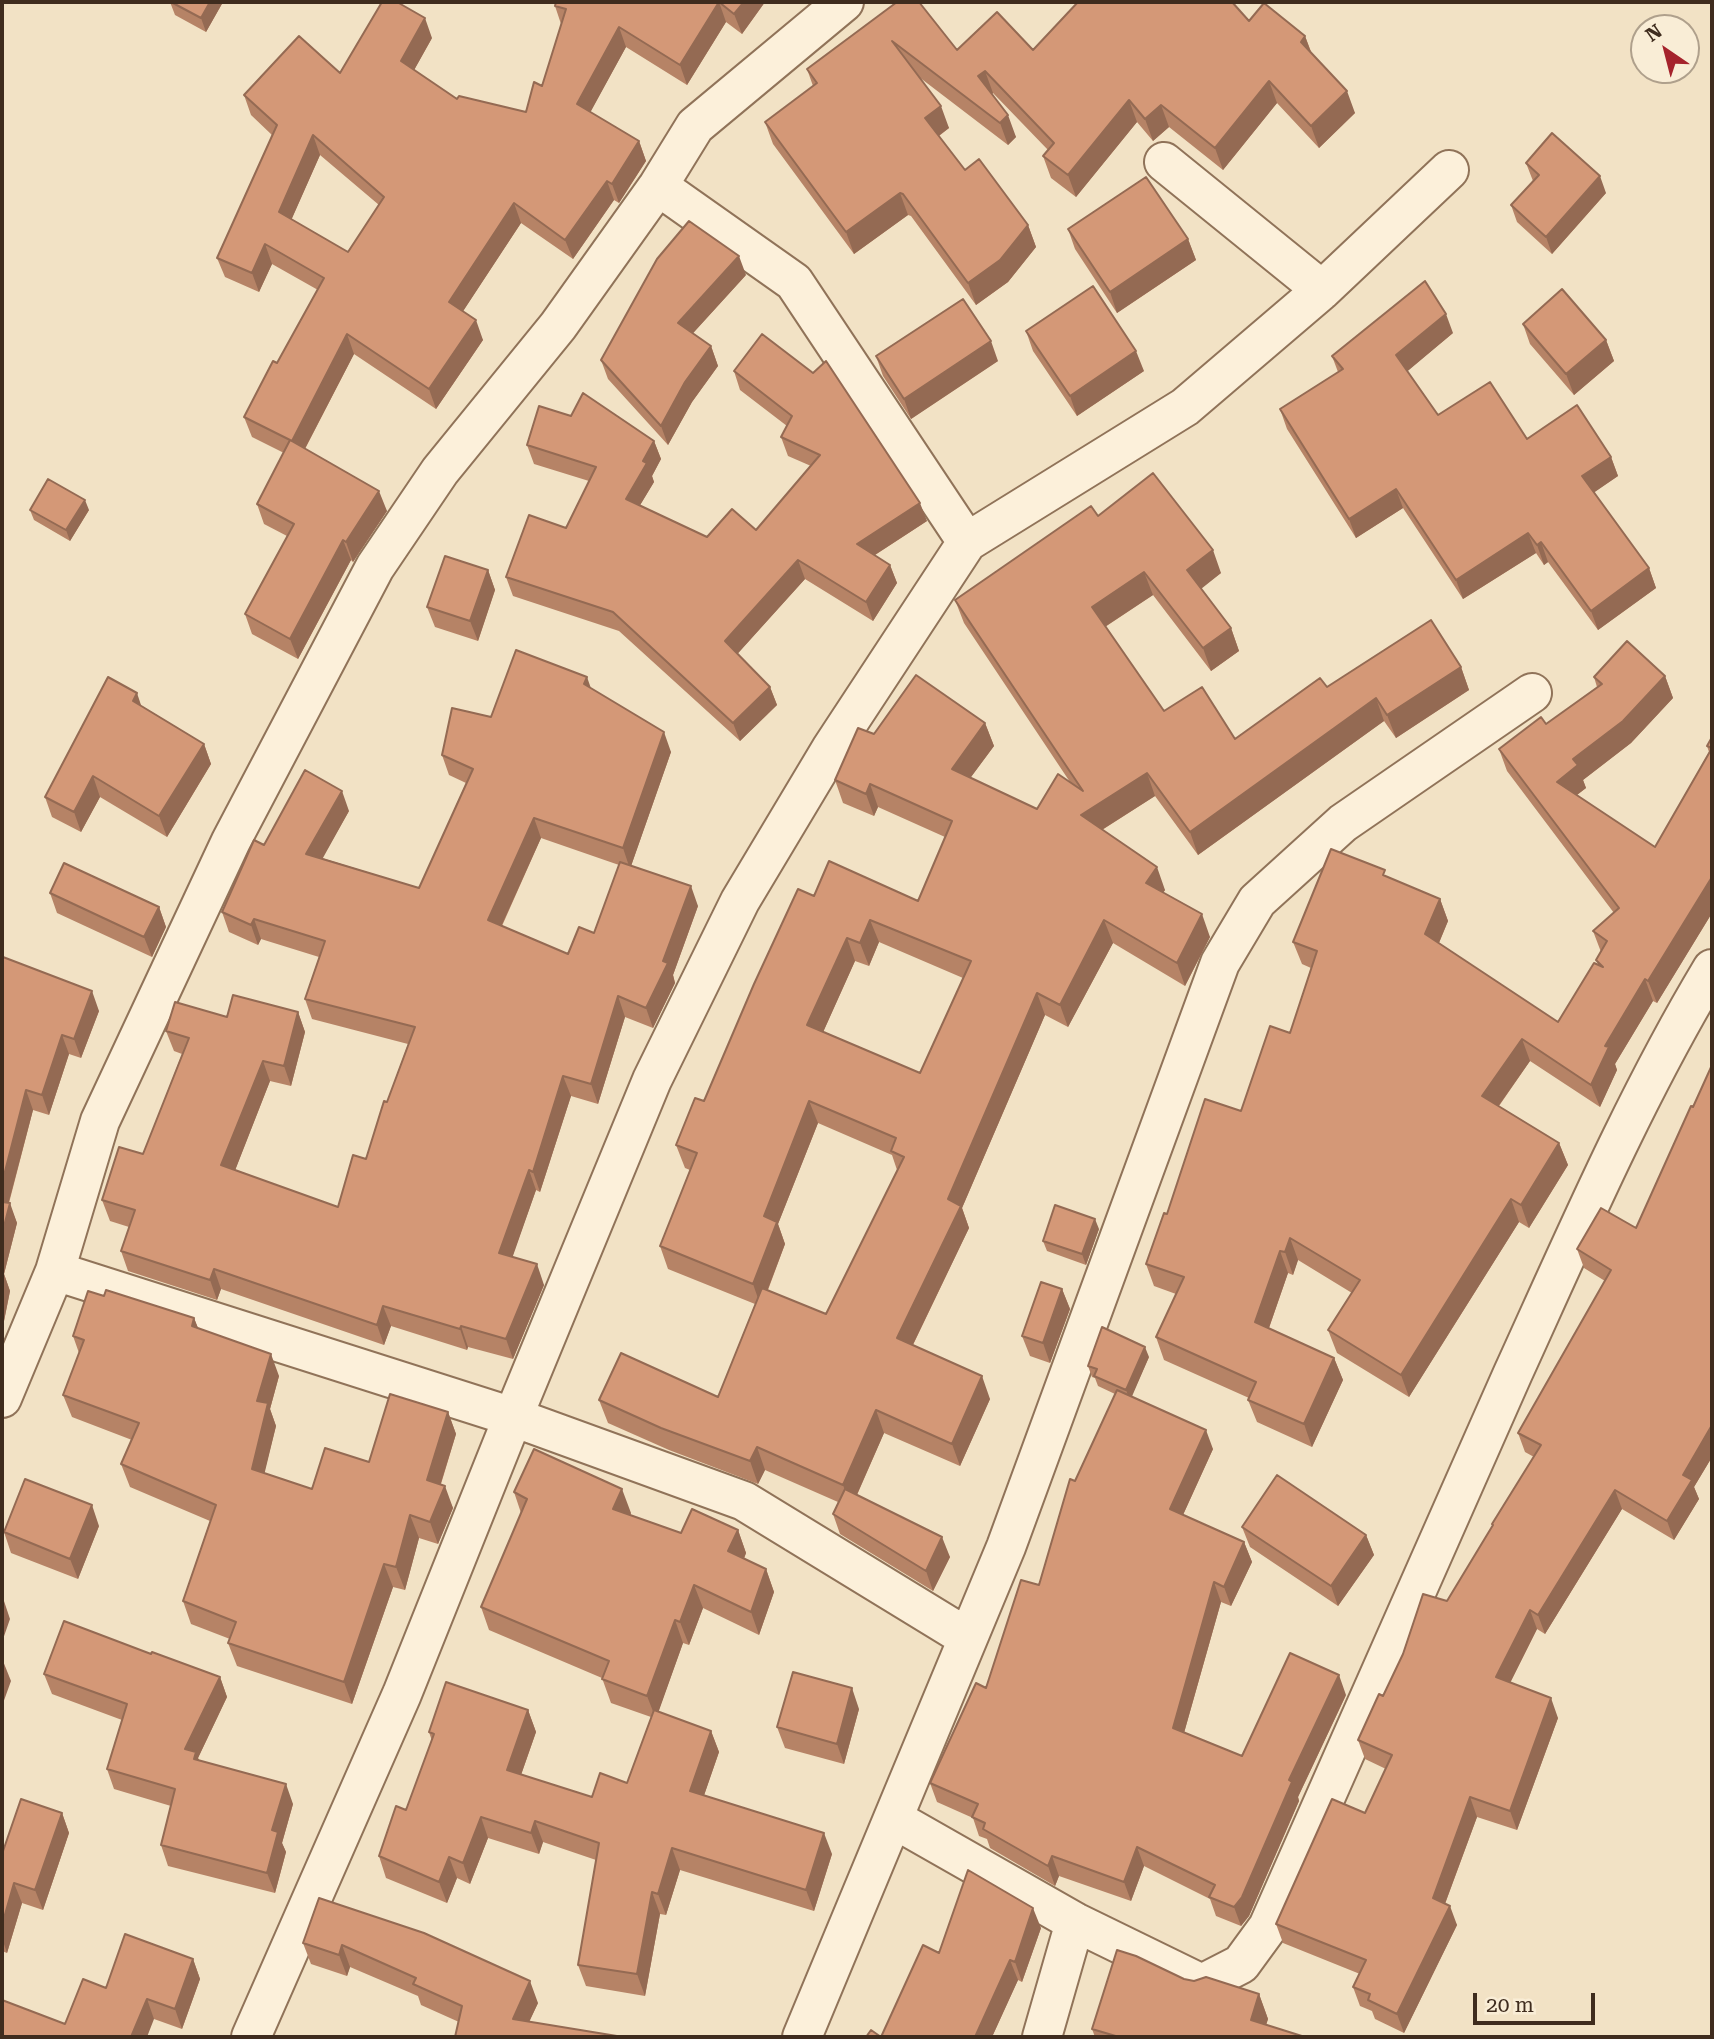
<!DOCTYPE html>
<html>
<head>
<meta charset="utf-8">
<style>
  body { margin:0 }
  #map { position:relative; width:1714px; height:2039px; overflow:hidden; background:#f2e2c5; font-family:"Roboto Serif",serif }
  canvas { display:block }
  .frame { position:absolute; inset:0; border:4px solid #3f2c1e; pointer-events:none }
  .north { position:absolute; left:1630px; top:14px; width:70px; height:70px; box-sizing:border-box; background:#f9edd6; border:2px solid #afa08c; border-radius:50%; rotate:325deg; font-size:19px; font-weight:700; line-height:28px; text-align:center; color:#3f2c1e }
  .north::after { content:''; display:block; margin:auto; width:24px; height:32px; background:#a5232c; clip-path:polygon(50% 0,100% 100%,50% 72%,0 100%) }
  .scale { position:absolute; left:1473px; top:1993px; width:122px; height:32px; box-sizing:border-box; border:4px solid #3f2c1e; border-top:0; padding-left:9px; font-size:21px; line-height:24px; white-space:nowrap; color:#3f2c1e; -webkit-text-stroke:5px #f9edd6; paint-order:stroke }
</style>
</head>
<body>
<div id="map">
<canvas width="1714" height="2039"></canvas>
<div class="frame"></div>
<div class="north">N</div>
<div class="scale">20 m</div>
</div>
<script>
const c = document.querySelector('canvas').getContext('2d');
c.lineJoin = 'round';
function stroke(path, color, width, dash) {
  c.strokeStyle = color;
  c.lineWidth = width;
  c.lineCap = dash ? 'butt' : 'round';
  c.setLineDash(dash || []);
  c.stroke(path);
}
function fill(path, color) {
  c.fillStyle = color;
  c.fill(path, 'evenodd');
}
const street = new Path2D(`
  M 1164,162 L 1322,290
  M 658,186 L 794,282 L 967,542
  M 55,1271 L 513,1417 L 744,1501 L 968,1638
  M 2,1398 L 55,1271 L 100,1121 L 231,841 L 375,567 L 440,471 L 558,326 L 658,186 L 695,126 L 844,2
  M 894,1819 L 1075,1922 L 1202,1984 L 1241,1964 L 1268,1927 C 1349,1742 1430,1557 1513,1373 C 1575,1237 1635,1097 1712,969
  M 251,2037 L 402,1694 L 513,1417 L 652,1080 L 740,901 L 831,749 L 967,542 L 1185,407 L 1322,290 L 1449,170
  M 802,2037 L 1006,1547 L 1220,963 L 1257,901 L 1343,823 L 1532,693
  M 1042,2037 L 1075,1922`);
const wall = new Path2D(`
  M 170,2 L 223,2 L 206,32 L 175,15 Z
  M 765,2 L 742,34 L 726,22 L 687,85 L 626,47 L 590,112 L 639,141 L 646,161 L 619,203 L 614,200 L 573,259 L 521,223 L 463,311 L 483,340 L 436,409 L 354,354 L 305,449 L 387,511 L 353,562 L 351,560 L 298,659 L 252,634 L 245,614 L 287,536 L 264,524 L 257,504 L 284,453 L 252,437 L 244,417 L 277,363 L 318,290 L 272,264 L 259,292 L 225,277 L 217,258 L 272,135 L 251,115 L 244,95 L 340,73 L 432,38 L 414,70 L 457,99 L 526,112 L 542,86 L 561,24 L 555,6 ZM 320,155 L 379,205 L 348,252 L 291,220 Z
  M 897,2 L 957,50 L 1033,50 L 1249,21 L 1305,36 L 1312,54 L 1355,113 L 1319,148 L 1277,103 L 1223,170 L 1169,127 L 1153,141 L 1137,122 L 1076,197 L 1051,178 L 1043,156 L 1048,150 L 993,93 L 992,94 L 1016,137 L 1008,145 L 919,77 L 949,128 L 939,136 L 965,170 L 1028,225 L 1036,247 L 1008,282 L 976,305 L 911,216 L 908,215 L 854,254 L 773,144 L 765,122 L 813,86 L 807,69 Z
  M 1526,163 L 1606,193 L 1552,254 L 1517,222 L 1511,205 L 1533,181 Z
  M 1068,229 L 1188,239 L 1196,260 L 1117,313 L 1075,249 Z
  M 746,275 L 693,333 L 711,346 L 718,366 L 692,402 L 668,445 L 608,379 L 601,360 Z
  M 1523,324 L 1606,340 L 1614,361 L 1574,395 L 1530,344 Z
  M 1026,331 L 1144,371 L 1077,416 L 1033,351 Z
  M 1453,333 L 1407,371 L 1438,415 L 1527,439 L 1611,457 L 1618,476 L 1594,492 L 1649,568 L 1656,588 L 1598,630 L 1548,562 L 1544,565 L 1536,553 L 1463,599 L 1403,508 L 1356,538 L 1287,429 L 1280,409 L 1338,372 L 1332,356 Z
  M 876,356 L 998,361 L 911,419 L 883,376 Z
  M 734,371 L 927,521 L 875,555 L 890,565 L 897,583 L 873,621 L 805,579 L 737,654 L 770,687 L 777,705 L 740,741 L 619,631 L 513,596 L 506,577 L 566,528 L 589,481 L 534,464 L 527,445 L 654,441 L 661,459 L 652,476 L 654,482 L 640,505 L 707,537 L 756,530 L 811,466 L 788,456 L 781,437 L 787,426 L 740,390 Z
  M 30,510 L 89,510 L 70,541 L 34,520 Z
  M 1098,516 L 1221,573 L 1201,588 L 1231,628 L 1239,651 L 1211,671 L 1153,595 L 1105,627 L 1164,711 L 1235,739 L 1327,687 L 1461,667 L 1469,690 L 1396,738 L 1384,721 L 1198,855 L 1155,796 L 1102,830 L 1165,890 L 1163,893 L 1210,937 L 1185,986 L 1113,943 L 1068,1027 L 1045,1015 L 962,1208 L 969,1228 L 913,1345 L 990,1399 L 960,1466 L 884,1433 L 857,1495 L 950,1557 L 933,1591 L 840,1534 L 833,1514 L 838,1502 L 765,1470 L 758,1484 L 669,1450 L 608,1423 L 599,1400 L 718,1397 L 755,1304 L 668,1269 L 660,1246 L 690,1170 L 685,1168 L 676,1145 L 704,1101 L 814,896 L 918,901 L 945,837 L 878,807 L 874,816 L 843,803 L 835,780 L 874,734 L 985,723 L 994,746 L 970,778 L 1037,809 L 1070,782 L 964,623 L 955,600 ZM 879,942 L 963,978 L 920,1073 L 823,1032 L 855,961 L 869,966 ZM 818,1123 L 892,1155 L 897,1170 L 826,1314 L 768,1290 L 785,1244 L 778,1224 Z
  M 488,570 L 495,590 L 478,641 L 435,627 L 427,607 Z
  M 1665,676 L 1673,698 L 1631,743 L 1583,780 L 1586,788 L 1577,795 L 1655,847 L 1709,752 L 1707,746 L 1712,737 L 1712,913 L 1657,1003 L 1653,1001 L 1615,1064 L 1617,1070 L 1600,1107 L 1530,1061 L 1499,1106 L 1559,1143 L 1568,1165 L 1529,1228 L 1519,1222 L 1409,1397 L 1337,1353 L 1328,1330 L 1352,1293 L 1298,1260 L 1293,1275 L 1288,1273 L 1269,1328 L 1334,1358 L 1343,1380 L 1312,1447 L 1257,1422 L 1248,1400 L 1249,1398 L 1164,1360 L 1156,1337 L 1176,1294 L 1154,1286 L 1146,1264 L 1167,1214 L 1241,1111 L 1290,1033 L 1311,968 L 1302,964 L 1293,942 L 1388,877 L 1440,899 L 1448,921 L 1439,943 L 1558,1022 L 1598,964 L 1596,960 L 1601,952 L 1593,931 L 1614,913 L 1507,771 L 1499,749 L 1546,724 L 1597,687 L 1594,677 Z
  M 591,688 L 671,752 L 631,866 L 698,906 L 673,975 L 675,983 L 653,1028 L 625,1017 L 598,1104 L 571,1096 L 540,1192 L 536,1190 L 512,1257 L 544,1285 L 513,1359 L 468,1347 L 467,1350 L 391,1326 L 384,1345 L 221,1289 L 217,1300 L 128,1271 L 121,1251 L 129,1227 L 110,1221 L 102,1200 L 143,1154 L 182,1054 L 174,1051 L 166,1031 L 227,1017 L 298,1012 L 305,1032 L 291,1086 L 270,1081 L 235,1170 L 338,1207 L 366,1159 L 408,1044 L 312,1019 L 305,999 L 319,957 L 261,939 L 258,945 L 229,932 L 222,912 L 264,845 L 349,811 L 322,858 L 419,888 L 466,783 L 449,775 L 442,755 L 491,717 ZM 541,838 L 619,865 L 594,933 L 568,954 L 502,926 Z
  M 142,706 L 204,744 L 211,764 L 167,837 L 100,797 L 81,832 L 52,817 L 45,797 Z
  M 50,893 L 159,907 L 166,927 L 152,957 L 57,913 Z
  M 2,961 L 99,1011 L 81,1058 L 69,1054 L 49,1115 L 33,1110 L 9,1203 L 17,1223 L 4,1274 L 10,1291 L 2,1331 Z
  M 1712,1065 L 1712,1457 L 1694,1487 L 1699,1499 L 1674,1540 L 1622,1509 L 1545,1634 L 1537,1629 L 1510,1683 L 1558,1718 L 1517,1830 L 1477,1817 L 1445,1904 L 1457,1925 L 1404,2033 L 1375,2019 L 1372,2011 L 1360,2006 L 1353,1987 L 1360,1974 L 1283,1943 L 1276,1924 L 1365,1813 L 1386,1769 L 1365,1759 L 1358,1740 L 1383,1696 L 1403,1654 L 1447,1601 L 1493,1526 L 1492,1524 L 1534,1457 L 1525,1452 L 1518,1433 L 1605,1281 L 1584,1268 L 1577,1249 L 1636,1228 Z
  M 1099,1229 L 1086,1265 L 1047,1251 L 1043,1241 Z
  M 1062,1289 L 1070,1309 L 1050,1363 L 1030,1356 L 1022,1336 Z
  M 104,1296 L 194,1318 L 198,1328 L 279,1376 L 270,1409 L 276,1426 L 264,1473 L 312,1489 L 369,1462 L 448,1412 L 456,1434 L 441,1484 L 453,1508 L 438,1544 L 419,1538 L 405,1590 L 393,1587 L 352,1704 L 237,1666 L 228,1643 L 230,1639 L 191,1624 L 183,1601 L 210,1521 L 130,1487 L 121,1464 L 132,1440 L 72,1417 L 63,1395 L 79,1353 L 73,1336 Z
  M 1149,1357 L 1131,1397 L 1213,1449 L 1183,1515 L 1244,1542 L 1252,1562 L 1231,1606 L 1221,1602 L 1184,1733 L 1242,1756 L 1346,1695 L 1298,1797 L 1299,1801 L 1249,1916 L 1241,1926 L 1216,1916 L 1210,1899 L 1144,1866 L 1131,1901 L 1059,1876 L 1055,1886 L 990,1848 L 987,1839 L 979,1836 L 973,1818 L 937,1802 L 930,1783 L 986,1688 L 1039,1585 L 1075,1481 L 1115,1394 L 1098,1386 L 1095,1378 L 1092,1377 L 1088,1366 Z
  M 514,1492 L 631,1513 L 630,1515 L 681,1533 L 738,1530 L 746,1553 L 744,1559 L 766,1569 L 774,1592 L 759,1635 L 703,1608 L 689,1645 L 683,1643 L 658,1712 L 711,1731 L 719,1752 L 704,1795 L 832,1854 L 814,1911 L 680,1870 L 666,1915 L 660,1914 L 645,1996 L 586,1986 L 578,1965 L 596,1860 L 543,1842 L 539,1854 L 488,1838 L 470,1884 L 457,1878 L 447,1903 L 386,1878 L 379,1856 L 406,1810 L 432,1741 L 429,1732 L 528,1710 L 536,1732 L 521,1775 L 592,1797 L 627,1783 L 651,1717 L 611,1703 L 602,1678 L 489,1630 L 481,1607 L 521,1513 Z
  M 99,1526 L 78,1579 L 11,1553 L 4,1532 Z
  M 1242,1527 L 1366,1535 L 1374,1555 L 1338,1606 L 1250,1547 Z
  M 151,1654 L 220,1677 L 227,1697 L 198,1758 L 199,1760 L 293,1804 L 282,1843 L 286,1852 L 275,1893 L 168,1866 L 161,1845 L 171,1806 L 114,1789 L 107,1769 L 122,1720 L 52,1694 L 44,1674 Z
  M 859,1709 L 844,1764 L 785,1748 L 777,1727 Z
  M 62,1813 L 69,1833 L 43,1910 L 22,1903 L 7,1953 L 2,1951 L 2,1854 Z
  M 319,1898 L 538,2003 L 529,2022 L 459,2022 L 421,2005 L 418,1996 L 350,1967 L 347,1976 L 311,1964 L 303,1943 Z
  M 1041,1928 L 1022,1982 L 1018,1980 L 992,2037 L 939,1953 Z
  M 193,1959 L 200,1979 L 182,2029 L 154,2019 L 65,2024 L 106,1988 Z
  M 1184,1979 L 1259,1994 L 1268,2019 L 1266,2025 L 1305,2037 L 1095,2037 L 1092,2029 Z`);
const shadedWall = new Path2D(`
  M 210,2 L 223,2 L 206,32 L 201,18 Z
  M 719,2 L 726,22 L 687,85 L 680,65 Z
  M 744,2 L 765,2 L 742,34 L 734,14 Z
  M 425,18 L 432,38 L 408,81 L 401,61 Z
  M 619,27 L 626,47 L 584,124 L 577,104 Z
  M 1305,36 L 1313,58 L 1301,42 Z
  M 985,71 L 993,93 L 986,99 L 978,76 Z
  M 1269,81 L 1277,103 L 1223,170 L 1215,148 Z
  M 1347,91 L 1355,113 L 1319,148 L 1311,126 Z
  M 1129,100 L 1137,122 L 1076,197 L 1068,175 Z
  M 1161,105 L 1169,127 L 1153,141 L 1145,119 Z
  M 941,106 L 949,128 L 933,140 L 925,118 Z
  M 1008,115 L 1016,137 L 1008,145 L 1000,123 Z
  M 313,135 L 320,155 L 286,232 L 279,212 Z
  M 639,141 L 646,161 L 619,203 L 612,184 Z
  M 1600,176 L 1606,193 L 1552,254 L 1546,237 Z
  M 607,181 L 614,200 L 573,259 L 565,240 Z
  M 900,193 L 908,215 L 854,254 L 846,232 Z
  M 514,203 L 521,223 L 456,322 L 449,302 Z
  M 1028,225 L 1036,247 L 1008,282 L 976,305 L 968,283 Z
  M 1188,239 L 1196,260 L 1117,313 L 1110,292 Z
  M 265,244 L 272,264 L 259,292 L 252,273 Z
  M 739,256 L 746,275 L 685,342 L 678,323 Z
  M 1446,314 L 1453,333 L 1403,375 L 1396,355 Z
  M 476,320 L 483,340 L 436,409 L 429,389 Z
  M 347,334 L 354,354 L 299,460 L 292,441 Z
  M 1606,340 L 1614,361 L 1574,395 L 1566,374 Z
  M 991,341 L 998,361 L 911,419 L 904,399 Z
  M 711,346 L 718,366 L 692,402 L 668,445 L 661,426 L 685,382 Z
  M 1136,351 L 1144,371 L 1077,416 L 1070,396 Z
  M 654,441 L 661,459 L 652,476 L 654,482 L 633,517 L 626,499 L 643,461 Z
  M 1611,457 L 1618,476 L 1589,496 L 1582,476 Z
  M 1396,489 L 1403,508 L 1356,538 L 1349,519 Z
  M 379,491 L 387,511 L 353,562 L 346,542 Z
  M 85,500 L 89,510 L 70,541 L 66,530 Z
  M 920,503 L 927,521 L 864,562 L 857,544 Z
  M 1528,533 L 1536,553 L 1463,599 L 1456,580 Z
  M 343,540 L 351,560 L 298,659 L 290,639 Z
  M 1541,542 L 1548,562 L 1544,565 L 1537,545 Z
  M 1213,550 L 1221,573 L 1196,593 L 1187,570 Z
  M 798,560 L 805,579 L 732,660 L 725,641 Z
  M 890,565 L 897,583 L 873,621 L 866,602 Z
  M 1649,568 L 1656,588 L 1598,630 L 1591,611 Z
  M 488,570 L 495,590 L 478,641 L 470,621 Z
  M 1144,572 L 1153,595 L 1100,630 L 1092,607 Z
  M 1231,628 L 1239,651 L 1211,671 L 1203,648 Z
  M 1461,667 L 1469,690 L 1396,738 L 1387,715 Z
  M 1665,676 L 1673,698 L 1631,743 L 1583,780 L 1586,788 L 1565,804 L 1557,782 L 1573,759 Z
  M 587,677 L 594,697 L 584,684 Z
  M 770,687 L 777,705 L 740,741 L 733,723 Z
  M 137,693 L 144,714 L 133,701 Z
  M 1376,698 L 1384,721 L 1198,855 L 1190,832 Z
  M 985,723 L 994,746 L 960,792 L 952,769 Z
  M 664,732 L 671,752 L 630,869 L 623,848 Z
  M 204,744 L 211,764 L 167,837 L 159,816 Z
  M 1147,773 L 1155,796 L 1089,838 L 1081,815 Z
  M 93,776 L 100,797 L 81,832 L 74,812 Z
  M 870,784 L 878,807 L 874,816 L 866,794 Z
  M 342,791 L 349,811 L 314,874 L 306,854 Z
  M 534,818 L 541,838 L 495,940 L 488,920 Z
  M 1157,867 L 1165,890 L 1154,906 L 1146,883 Z
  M 1712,877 L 1712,913 L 1657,1003 L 1648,981 Z
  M 691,886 L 698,906 L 673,975 L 675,983 L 653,1028 L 646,1008 Z
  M 1440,899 L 1448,921 L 1433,957 L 1425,934 Z
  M 159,907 L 166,927 L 152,957 L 144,937 Z
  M 1202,914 L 1210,937 L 1185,986 L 1177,963 Z
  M 254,919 L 261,939 L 258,945 L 251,925 Z
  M 870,920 L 879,942 L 869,966 L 860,943 Z
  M 1104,920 L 1113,943 L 1068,1027 L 1060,1005 Z
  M 847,938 L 855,961 L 816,1048 L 807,1025 Z
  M 1645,979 L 1653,1001 L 1615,1064 L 1617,1070 L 1600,1107 L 1591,1085 L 1605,1046 Z
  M 92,991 L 99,1011 L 81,1058 L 74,1039 Z
  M 1037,993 L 1045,1015 L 962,1208 L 969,1228 L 905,1361 L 897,1338 L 948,1199 Z
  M 618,996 L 625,1017 L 598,1104 L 591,1084 Z
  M 298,1012 L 305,1032 L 291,1086 L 284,1066 Z
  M 62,1035 L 69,1054 L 49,1115 L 42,1095 Z
  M 1522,1039 L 1530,1061 L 1490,1118 L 1482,1096 Z
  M 263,1061 L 270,1081 L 229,1186 L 221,1165 Z
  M 563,1076 L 571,1096 L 540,1192 L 533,1172 Z
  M 26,1090 L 33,1110 L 4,1220 L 2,1213 L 2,1183 Z
  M 809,1101 L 818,1123 L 778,1224 L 785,1244 L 761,1307 L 753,1284 L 764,1216 Z
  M 1559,1143 L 1568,1165 L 1529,1228 L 1521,1205 Z
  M 529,1170 L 536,1190 L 507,1273 L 499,1253 Z
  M 1511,1199 L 1519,1222 L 1409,1397 L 1401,1375 Z
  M 10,1203 L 17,1223 L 4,1274 L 10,1291 L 2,1331 L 2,1234 Z
  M 1095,1219 L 1099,1229 L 1086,1265 L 1082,1254 Z
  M 1290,1238 L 1298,1260 L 1293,1275 L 1285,1252 Z
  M 1280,1251 L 1288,1273 L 1263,1345 L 1255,1322 Z
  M 537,1264 L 544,1285 L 513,1359 L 506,1339 Z
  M 214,1269 L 221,1289 L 217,1300 L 210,1280 Z
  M 1062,1289 L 1070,1309 L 1050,1363 L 1043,1343 Z
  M 383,1306 L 391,1326 L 384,1345 L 377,1325 Z
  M 194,1318 L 203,1341 L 192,1326 Z
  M 461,1326 L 468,1347 L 467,1350 L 460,1329 Z
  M 1145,1347 L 1149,1357 L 1130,1401 L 1126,1390 Z
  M 271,1354 L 279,1376 L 270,1409 L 276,1426 L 260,1492 L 252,1469 L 257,1401 Z
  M 1334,1358 L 1343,1380 L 1312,1447 L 1304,1424 Z
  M 982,1376 L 990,1399 L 960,1466 L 952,1444 Z
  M 876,1410 L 884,1433 L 851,1508 L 843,1485 Z
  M 448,1412 L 456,1434 L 435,1502 L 427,1480 Z
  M 1712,1425 L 1712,1457 L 1694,1487 L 1699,1499 L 1674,1540 L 1667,1521 L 1683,1475 Z
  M 1206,1430 L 1213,1449 L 1177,1528 L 1170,1509 Z
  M 757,1447 L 765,1470 L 758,1484 L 750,1461 Z
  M 445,1486 L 453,1508 L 438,1544 L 430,1522 Z
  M 622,1489 L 631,1513 L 622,1532 L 613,1509 Z
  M 1615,1490 L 1622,1509 L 1545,1634 L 1538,1615 Z
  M 92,1505 L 99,1526 L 78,1579 L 70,1559 Z
  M 410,1515 L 419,1538 L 405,1590 L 396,1567 Z
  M 738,1530 L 746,1553 L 737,1575 L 728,1551 Z
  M 1366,1535 L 1374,1555 L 1338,1606 L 1331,1586 Z
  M 942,1537 L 950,1557 L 933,1591 L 926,1571 Z
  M 1244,1542 L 1252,1562 L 1231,1606 L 1224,1587 Z
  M 384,1564 L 393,1587 L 352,1704 L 344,1682 Z
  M 766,1569 L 774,1592 L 759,1635 L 751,1612 Z
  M 1214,1582 L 1221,1602 L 1180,1747 L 1173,1728 Z
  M 694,1585 L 703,1608 L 689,1645 L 680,1622 Z
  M 3,1598 L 10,1619 L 2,1642 L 2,1601 Z
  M 1530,1610 L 1537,1629 L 1503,1697 L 1496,1677 Z
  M 675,1620 L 683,1643 L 656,1719 L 647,1696 Z
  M 3,1661 L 11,1681 L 2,1706 L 2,1666 Z
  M 1339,1675 L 1346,1695 L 1298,1797 L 1299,1801 L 1249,1916 L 1241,1926 L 1234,1907 L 1289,1780 Z
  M 220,1677 L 227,1697 L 198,1758 L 203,1772 L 185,1749 Z
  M 852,1688 L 859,1709 L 844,1764 L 837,1744 Z
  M 1551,1698 L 1558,1718 L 1517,1830 L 1510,1811 Z
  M 528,1710 L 536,1732 L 515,1792 L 507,1770 Z
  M 711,1731 L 719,1752 L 698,1813 L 690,1791 Z
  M 286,1784 L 293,1804 L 282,1843 L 286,1852 L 275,1893 L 267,1873 L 272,1830 Z
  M 1470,1797 L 1477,1817 L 1440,1917 L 1433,1898 Z
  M 62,1813 L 69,1833 L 43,1910 L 35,1890 Z
  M 481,1817 L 488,1838 L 470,1884 L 463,1863 Z
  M 535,1821 L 543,1842 L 539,1854 L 531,1833 Z
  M 824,1833 L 832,1854 L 814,1911 L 806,1890 Z
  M 1137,1847 L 1144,1866 L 1131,1901 L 1124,1882 Z
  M 672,1848 L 680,1870 L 666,1915 L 658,1894 Z
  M 1052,1856 L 1059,1876 L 1055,1886 L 1048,1866 Z
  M 449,1857 L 457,1878 L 447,1903 L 439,1882 Z
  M 14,1883 L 22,1903 L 7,1953 L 2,1938 L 2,1925 Z
  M 652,1892 L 660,1914 L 645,1996 L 637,1974 Z
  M 1450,1906 L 1457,1925 L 1404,2033 L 1397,2014 Z
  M 1033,1908 L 1041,1928 L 1022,1982 L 1015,1962 Z
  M 342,1945 L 350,1967 L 347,1976 L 339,1955 Z
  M 193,1959 L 200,1979 L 182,2029 L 175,2009 Z
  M 1010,1960 L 1018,1980 L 992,2037 L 975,2037 Z
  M 530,1981 L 538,2003 L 522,2037 L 513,2019 Z
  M 1259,1994 L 1268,2019 L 1262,2037 L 1251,2020 Z
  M 147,1999 L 154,2019 L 147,2037 L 131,2037 Z`);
const building = new Path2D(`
  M 171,2 L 210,2 L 201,18 Z
  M 382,2 L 397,2 L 425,18 L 401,61 L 457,99 L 459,96 L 526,112 L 534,82 L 542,86 L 566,9 L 555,6 L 556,2 L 744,2 L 734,14 L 719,2 L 680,65 L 619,27 L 577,104 L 639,141 L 612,184 L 607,181 L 565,240 L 514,203 L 449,302 L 476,320 L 429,389 L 347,334 L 292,441 L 244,417 L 273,361 L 277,363 L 324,278 L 265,244 L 252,273 L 217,258 L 277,125 L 244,95 L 299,36 L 340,73 ZM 313,135 L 384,197 L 348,252 L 279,212 Z
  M 897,2 L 919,2 L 957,50 L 997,12 L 1033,50 L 1078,2 L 1232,2 L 1249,21 L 1264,3 L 1305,36 L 1301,42 L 1347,91 L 1311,126 L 1269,81 L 1215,148 L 1161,105 L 1145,119 L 1129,100 L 1068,175 L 1043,156 L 1054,143 L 985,71 L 978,76 L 1008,115 L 1000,123 L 892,41 L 941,106 L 925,118 L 965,170 L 979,159 L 1028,225 L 1000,260 L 968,283 L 903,194 L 900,193 L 846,232 L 765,122 L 817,83 L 807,69 Z
  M 1552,133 L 1600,176 L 1546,237 L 1511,205 L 1539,175 L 1526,163 Z
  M 1146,177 L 1188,239 L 1110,292 L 1068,229 Z
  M 689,221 L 739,256 L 678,323 L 711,346 L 685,382 L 661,426 L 601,360 L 657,259 Z
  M 1425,281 L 1446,314 L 1396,355 L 1438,415 L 1490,382 L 1527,439 L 1577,405 L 1611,457 L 1582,476 L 1649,568 L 1591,611 L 1541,542 L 1537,545 L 1528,533 L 1456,580 L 1396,489 L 1349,519 L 1280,409 L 1343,369 L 1332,356 Z
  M 1093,286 L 1136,351 L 1070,396 L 1026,331 Z
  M 1562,289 L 1606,340 L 1566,374 L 1523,324 Z
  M 963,299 L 991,341 L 904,399 L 876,356 Z
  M 762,334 L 813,373 L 826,361 L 920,503 L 857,544 L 890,565 L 866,602 L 798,560 L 725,641 L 770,687 L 733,723 L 613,612 L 506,577 L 529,515 L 566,528 L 596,467 L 527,445 L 539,406 L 571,416 L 583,393 L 654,441 L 643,461 L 647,463 L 626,499 L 707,537 L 732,509 L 756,530 L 820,455 L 781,437 L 792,416 L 734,371 Z
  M 290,440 L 379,491 L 346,542 L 343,540 L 290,639 L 245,614 L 294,524 L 257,504 Z
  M 1153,473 L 1213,550 L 1187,570 L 1231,628 L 1203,648 L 1144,572 L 1092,607 L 1164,711 L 1202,687 L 1235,739 L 1320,678 L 1327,687 L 1431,620 L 1461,667 L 1387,715 L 1376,698 L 1190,832 L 1147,773 L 1081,815 L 1157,867 L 1146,883 L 1202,914 L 1177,963 L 1104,920 L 1060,1005 L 1037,993 L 948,1199 L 961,1206 L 897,1338 L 982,1376 L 952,1444 L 876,1410 L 843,1485 L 757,1447 L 750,1461 L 661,1428 L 599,1400 L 621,1353 L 718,1397 L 762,1288 L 826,1314 L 904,1157 L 891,1151 L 896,1138 L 809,1101 L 764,1216 L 777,1222 L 753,1284 L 660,1246 L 697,1153 L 676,1145 L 695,1098 L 704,1101 L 754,984 L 798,889 L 814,896 L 829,861 L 918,901 L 952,821 L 870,784 L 866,794 L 835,780 L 858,728 L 874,734 L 916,675 L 985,723 L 952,769 L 1037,809 L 1058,774 L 1083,791 L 955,600 L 1091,506 L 1098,516 ZM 870,920 L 971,961 L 920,1073 L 807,1025 L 847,938 L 860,943 Z
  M 48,479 L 85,500 L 66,530 L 30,510 Z
  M 445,556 L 488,570 L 470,621 L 427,607 Z
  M 1627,641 L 1665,676 L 1623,721 L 1573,759 L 1578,765 L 1557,782 L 1655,847 L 1712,748 L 1707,746 L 1712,737 L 1712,877 L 1648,981 L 1645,979 L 1605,1046 L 1609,1047 L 1591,1085 L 1522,1039 L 1482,1096 L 1559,1143 L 1521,1205 L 1511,1199 L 1401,1375 L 1328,1330 L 1360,1280 L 1290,1238 L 1285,1252 L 1280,1251 L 1255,1322 L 1334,1358 L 1304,1424 L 1248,1400 L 1256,1382 L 1156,1337 L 1184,1277 L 1146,1264 L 1164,1213 L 1167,1214 L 1205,1099 L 1241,1111 L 1270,1026 L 1290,1033 L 1317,951 L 1293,942 L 1331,849 L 1385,870 L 1383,875 L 1440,899 L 1425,934 L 1558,1022 L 1594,963 L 1603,967 L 1596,960 L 1607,941 L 1593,931 L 1619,908 L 1499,749 L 1541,717 L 1546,724 L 1602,684 L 1594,677 Z
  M 516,650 L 587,677 L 584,684 L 664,732 L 623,848 L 534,818 L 488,920 L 568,954 L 579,927 L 594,933 L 620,862 L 691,886 L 663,961 L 668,963 L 646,1008 L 618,996 L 591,1084 L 563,1076 L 533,1172 L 529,1170 L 499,1253 L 537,1264 L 506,1339 L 461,1326 L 460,1329 L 383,1306 L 377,1325 L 214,1269 L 210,1280 L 121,1251 L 135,1210 L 102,1200 L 119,1147 L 143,1154 L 189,1038 L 166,1031 L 175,1002 L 227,1017 L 233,995 L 298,1012 L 284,1066 L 263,1061 L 221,1165 L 338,1207 L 353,1155 L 366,1159 L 384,1101 L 387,1102 L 415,1027 L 305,999 L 325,941 L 254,919 L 251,925 L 222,912 L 254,840 L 264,845 L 305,770 L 342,791 L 306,854 L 419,888 L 473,769 L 442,755 L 452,708 L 491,717 Z
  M 108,677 L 137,693 L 133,701 L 204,744 L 159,816 L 93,776 L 74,812 L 45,797 Z
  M 64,863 L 159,907 L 144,937 L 50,893 Z
  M 3,957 L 92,991 L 74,1039 L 62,1035 L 42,1095 L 26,1090 L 2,1183 L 2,961 Z
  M 1712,1065 L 1712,1425 L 1683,1475 L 1692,1480 L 1667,1521 L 1615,1490 L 1538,1615 L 1530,1610 L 1496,1677 L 1551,1698 L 1510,1811 L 1470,1797 L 1433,1898 L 1450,1906 L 1397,2014 L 1368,2000 L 1370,1994 L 1353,1987 L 1366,1960 L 1276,1924 L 1332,1799 L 1365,1813 L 1392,1755 L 1358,1740 L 1379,1694 L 1383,1696 L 1403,1654 L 1423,1594 L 1447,1601 L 1493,1525 L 1492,1524 L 1541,1445 L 1518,1433 L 1611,1270 L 1577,1249 L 1601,1208 L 1636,1228 L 1691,1106 L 1693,1107 Z
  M 2,1202 L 10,1203 L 2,1234 Z
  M 1055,1205 L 1095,1219 L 1082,1254 L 1043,1241 Z
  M 1041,1282 L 1062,1289 L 1043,1343 L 1022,1336 Z
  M 106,1290 L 194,1318 L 192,1326 L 271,1354 L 257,1401 L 268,1403 L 252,1469 L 312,1489 L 325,1448 L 369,1462 L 390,1394 L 448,1412 L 427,1480 L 445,1486 L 430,1522 L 410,1515 L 396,1567 L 384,1564 L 344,1682 L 228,1643 L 236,1622 L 183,1601 L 216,1505 L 121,1464 L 139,1423 L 63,1395 L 84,1340 L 73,1336 L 88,1291 L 104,1296 Z
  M 1102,1327 L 1145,1347 L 1126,1390 L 1094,1376 L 1097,1369 L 1088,1366 Z
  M 1117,1390 L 1206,1430 L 1170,1509 L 1244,1542 L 1224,1587 L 1214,1582 L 1173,1728 L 1242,1756 L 1290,1653 L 1339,1675 L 1289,1780 L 1292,1782 L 1242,1897 L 1234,1907 L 1209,1897 L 1215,1885 L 1137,1847 L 1124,1882 L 1052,1856 L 1048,1866 L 983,1829 L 985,1823 L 972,1817 L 978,1804 L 930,1783 L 976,1683 L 986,1688 L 1021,1580 L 1039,1585 L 1070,1479 L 1075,1481 Z
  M 534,1449 L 622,1489 L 613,1509 L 681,1533 L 692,1509 L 738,1530 L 728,1551 L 766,1569 L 751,1612 L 694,1585 L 680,1622 L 675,1620 L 647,1696 L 602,1679 L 609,1661 L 481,1607 L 527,1499 L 514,1492 Z
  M 1277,1475 L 1366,1535 L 1331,1586 L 1242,1527 Z
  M 25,1479 L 92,1505 L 70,1559 L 4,1532 Z
  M 845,1489 L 942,1537 L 926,1571 L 833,1514 Z
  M 64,1621 L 151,1654 L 152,1652 L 220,1677 L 185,1749 L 196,1752 L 194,1759 L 286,1784 L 272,1830 L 278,1832 L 267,1873 L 161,1845 L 175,1789 L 107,1769 L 127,1704 L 44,1674 Z
  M 793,1672 L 852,1688 L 837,1744 L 777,1727 Z
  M 446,1682 L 528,1710 L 507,1770 L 592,1797 L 600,1773 L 627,1783 L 654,1710 L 711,1731 L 690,1791 L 824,1833 L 806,1890 L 672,1848 L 658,1894 L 652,1892 L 637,1974 L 578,1965 L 599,1843 L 535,1821 L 531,1833 L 481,1817 L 463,1863 L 449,1857 L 439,1882 L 379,1856 L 396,1806 L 406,1810 L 434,1734 L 429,1732 Z
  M 21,1799 L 62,1813 L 35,1890 L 14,1883 L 2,1925 L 2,1854 Z
  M 968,1870 L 1033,1908 L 1015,1962 L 1010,1960 L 975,2037 L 881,2037 L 923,1945 L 939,1953 Z
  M 319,1898 L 424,1933 L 530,1981 L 513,2019 L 623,2037 L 455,2037 L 462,2006 L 413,1984 L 416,1978 L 342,1945 L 339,1955 L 303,1943 Z
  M 125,1934 L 193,1959 L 175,2009 L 147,1999 L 131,2037 L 2,2037 L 2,2000 L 65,2024 L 83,1979 L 106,1988 Z
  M 1117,1950 L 1136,1956 L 1184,1979 L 1194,1981 L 1206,1977 L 1259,1994 L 1251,2020 L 1305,2037 L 1119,2037 L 1092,2029 Z
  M 871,2030 L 881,2037 L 866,2037 Z`);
stroke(street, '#907359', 42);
stroke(street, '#fcf0da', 38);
fill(wall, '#b68366');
fill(shadedWall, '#946a53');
fill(building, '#d49877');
stroke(building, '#946a53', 2);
</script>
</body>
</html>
